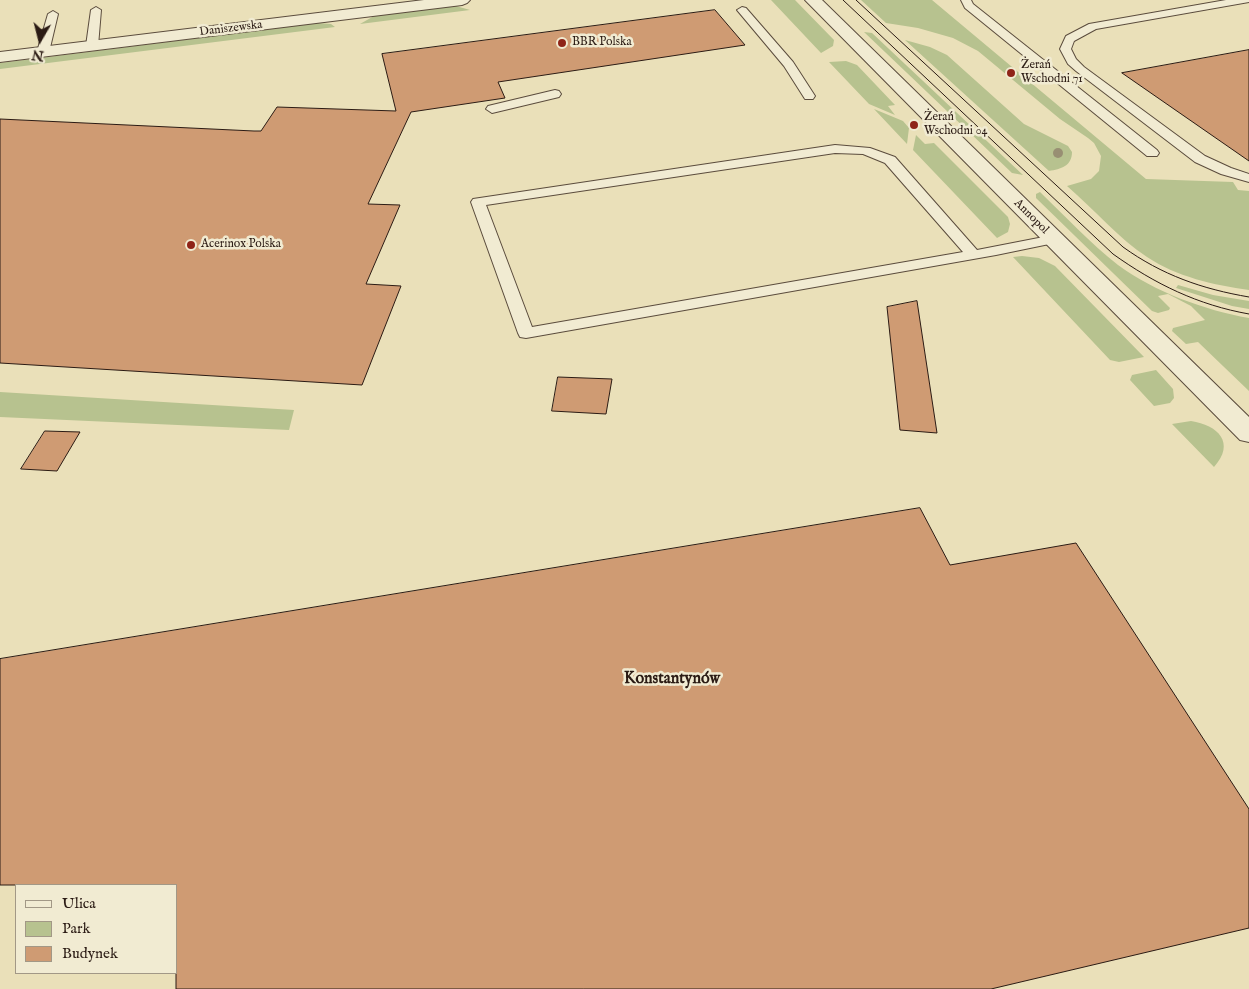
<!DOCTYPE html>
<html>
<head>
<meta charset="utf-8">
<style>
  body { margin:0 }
  #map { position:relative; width:1249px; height:989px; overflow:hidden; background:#eae0b9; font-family:"IM FELL English",serif }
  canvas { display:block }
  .legend { position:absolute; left:15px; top:884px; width:162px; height:90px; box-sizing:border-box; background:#f1ebd2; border:1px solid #a29886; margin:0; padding:6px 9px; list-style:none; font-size:15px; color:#2b1b14 }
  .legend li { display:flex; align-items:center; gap:10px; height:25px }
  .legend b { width:25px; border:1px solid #a29886 }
  .north { position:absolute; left:15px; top:15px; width:50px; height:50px; -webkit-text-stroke:4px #f1ebd2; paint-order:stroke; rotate:188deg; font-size:14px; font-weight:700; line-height:20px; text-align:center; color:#2b1b14 }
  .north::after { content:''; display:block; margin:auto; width:18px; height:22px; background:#2b1b14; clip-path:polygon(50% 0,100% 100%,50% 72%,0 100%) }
</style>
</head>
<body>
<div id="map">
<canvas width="1249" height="989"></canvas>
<ul class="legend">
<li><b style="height:6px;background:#f1ebd2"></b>Ulica</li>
<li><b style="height:14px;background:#b7c28f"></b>Park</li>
<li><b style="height:14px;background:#cf9b73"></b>Budynek</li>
</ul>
<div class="north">N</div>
</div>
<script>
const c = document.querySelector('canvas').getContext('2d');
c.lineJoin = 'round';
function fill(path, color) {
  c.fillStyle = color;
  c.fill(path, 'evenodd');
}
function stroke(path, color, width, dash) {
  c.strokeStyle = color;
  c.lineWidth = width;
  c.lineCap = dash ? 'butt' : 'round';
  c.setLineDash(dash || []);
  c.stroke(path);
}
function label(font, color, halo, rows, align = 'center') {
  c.font = font + ' "IM FELL English",serif';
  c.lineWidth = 5;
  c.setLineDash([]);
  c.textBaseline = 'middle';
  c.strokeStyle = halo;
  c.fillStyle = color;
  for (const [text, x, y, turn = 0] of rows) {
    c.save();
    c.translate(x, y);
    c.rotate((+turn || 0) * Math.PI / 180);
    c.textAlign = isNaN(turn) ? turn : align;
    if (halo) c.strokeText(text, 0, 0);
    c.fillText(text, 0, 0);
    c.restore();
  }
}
const green = new Path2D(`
  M 771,0 L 795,0 L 834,40 L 833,46 L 821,53 Z
  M 861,0 L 932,0 L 1146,179 L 1233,182 L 1238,190 L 1249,191 L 1249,290 C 1214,285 1177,277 1147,257 C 1118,238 1094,209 1067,186 L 1091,179 L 1099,171 L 1101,156 L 1094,143 L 1088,138 L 1060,119 L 978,51 L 953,38 L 918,28 L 886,23 Z
  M 456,6 L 470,10 L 360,24 L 374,16 Z
  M 318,23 L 331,24 L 335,27 L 0,69 L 0,63 Z
  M 864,32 L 872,33 L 1023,175 L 1012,173 Z
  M 905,40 L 930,47 L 947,55 L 1024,124 L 1068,146 L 1072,152 C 1072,166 1061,169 1049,171 Z
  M 846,61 L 857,65 L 895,105 L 888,106 L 895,115 L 869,104 L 829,62 Z
  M 874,109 L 903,121 L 909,128 L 907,144 Z
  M 916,135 L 925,144 L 934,143 L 1008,217 L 1010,224 L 1008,232 L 997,238 L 913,150 Z
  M 1040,192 C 1065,216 1090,243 1118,265 C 1155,292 1204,310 1249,318 L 1249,391 L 1198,342 L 1186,344 L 1172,331 L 1173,328 L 1205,320 L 1191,306 L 1168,294 L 1158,296 L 1170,308 L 1169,310 L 1158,313 L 1152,311 L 1036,198 L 1036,194 Z
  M 1022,256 L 1039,258 L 1055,266 L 1144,357 L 1119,362 L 1110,360 L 1013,257 Z
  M 1178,285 L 1213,295 L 1249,301 L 1249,309 L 1232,306 L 1176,288 Z
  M 1156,370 L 1173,389 L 1174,398 L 1170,403 L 1154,406 L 1130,380 L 1132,375 Z
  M 0,392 L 294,410 L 289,430 L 0,417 Z
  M 1191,421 C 1218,425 1236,443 1214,467 L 1172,424 Z`);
const building = new Path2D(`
  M 715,10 L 745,45 L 498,82 L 505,98 L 411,112 L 368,204 L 400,205 L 366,284 L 401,286 L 362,385 L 0,363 L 0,119 L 254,131 L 261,131 L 277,107 L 396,111 L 382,54 Z
  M 1249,50 L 1249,161 L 1122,73 Z
  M 917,301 L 937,433 L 900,430 L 887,307 Z
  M 558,377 L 612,379 L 606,414 L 552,411 Z
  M 45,431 L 80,432 L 57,471 L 21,469 Z
  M 920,508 L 950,565 L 1076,543 L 1249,809 L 1249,928 L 991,989 L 176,989 L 176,885 L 0,885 L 0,659 Z`);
const service = new Path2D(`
  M 961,0 L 971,0 L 973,4 L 1157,150 L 1159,153 L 1157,156 L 1147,156 L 965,8 Z
  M 1226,0 L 1249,0 L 1249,2 L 1096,29 L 1074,41 L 1071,49 L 1076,59 L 1084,67 L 1205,156 L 1231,168 L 1249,174 L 1249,182 L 1221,174 L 1195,162 L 1076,71 L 1068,64 L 1060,49 L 1066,36 L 1089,24 Z
  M 96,7 L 101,10 L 98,46 L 92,49 L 86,46 L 91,10 Z
  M 742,7 L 746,8 L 793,62 L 815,96 L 813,99 L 805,99 L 784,66 L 737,10 Z
  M 53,11 L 58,14 L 49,52 L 47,54 L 39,54 L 37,52 L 48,14 Z
  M 555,90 L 559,91 L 561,94 L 559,97 L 492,113 L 486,109 L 488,106 Z
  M 835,145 L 870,148 L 895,157 L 977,250 L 1054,235 L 1059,236 L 1061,239 L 1059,242 L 996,255 L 526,338 L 520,337 L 518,333 L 471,202 L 473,199 ZM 835,153 L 863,154 L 885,163 L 963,252 L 532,327 L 486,205 Z`);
const minor = new Path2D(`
  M 424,0 L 470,0 L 467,3 L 462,5 L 0,62 L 0,52 Z
  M 805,0 L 822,0 L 1249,417 L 1249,442 L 1240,440 Z`);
const tram = new Path2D(`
  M 843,0 L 1113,254 C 1155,284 1198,305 1249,314
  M 856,0 L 1123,247 C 1162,275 1202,289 1249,297`);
const trees = [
  [1058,153]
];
const markers = [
  [562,43,5,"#8f2418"],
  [1011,73,5,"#8f2418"],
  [914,125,5,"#8f2418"],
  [191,245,5,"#8f2418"]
];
const farStreetnames = [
  ["Daniszewska",231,29,-7],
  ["Annopol",1031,217,45]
];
const farPoinames = [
  ["BBR Polska",572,43],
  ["Żerań",1021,66],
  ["Wschodni 71",1021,80],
  ["Żerań",924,118],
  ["Wschodni 04",924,132],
  ["Acerinox Polska",201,245]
];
const neighbourhoodNames = [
  ["Konstantynów",672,680]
];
fill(green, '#b7c28f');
fill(building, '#cf9b73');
stroke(building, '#2b1b14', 1);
stroke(service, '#5b4c3d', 2);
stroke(minor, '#5b4c3d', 2);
fill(service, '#f1ebd2');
fill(minor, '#f1ebd2');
stroke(tram, '#2b1b14', 1);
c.fillStyle = '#988f73';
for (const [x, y] of trees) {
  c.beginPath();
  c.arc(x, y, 5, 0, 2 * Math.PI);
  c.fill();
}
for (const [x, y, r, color] of markers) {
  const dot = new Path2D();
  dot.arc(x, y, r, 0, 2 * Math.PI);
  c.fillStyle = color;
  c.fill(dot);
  stroke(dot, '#f1ebd2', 2);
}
label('12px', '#2b1b14', '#f1ebd2', farStreetnames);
label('12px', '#2b1b14', '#f1ebd2', farPoinames, 'left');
label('bold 16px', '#2b1b14', '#f1ebd2', neighbourhoodNames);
</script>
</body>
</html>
